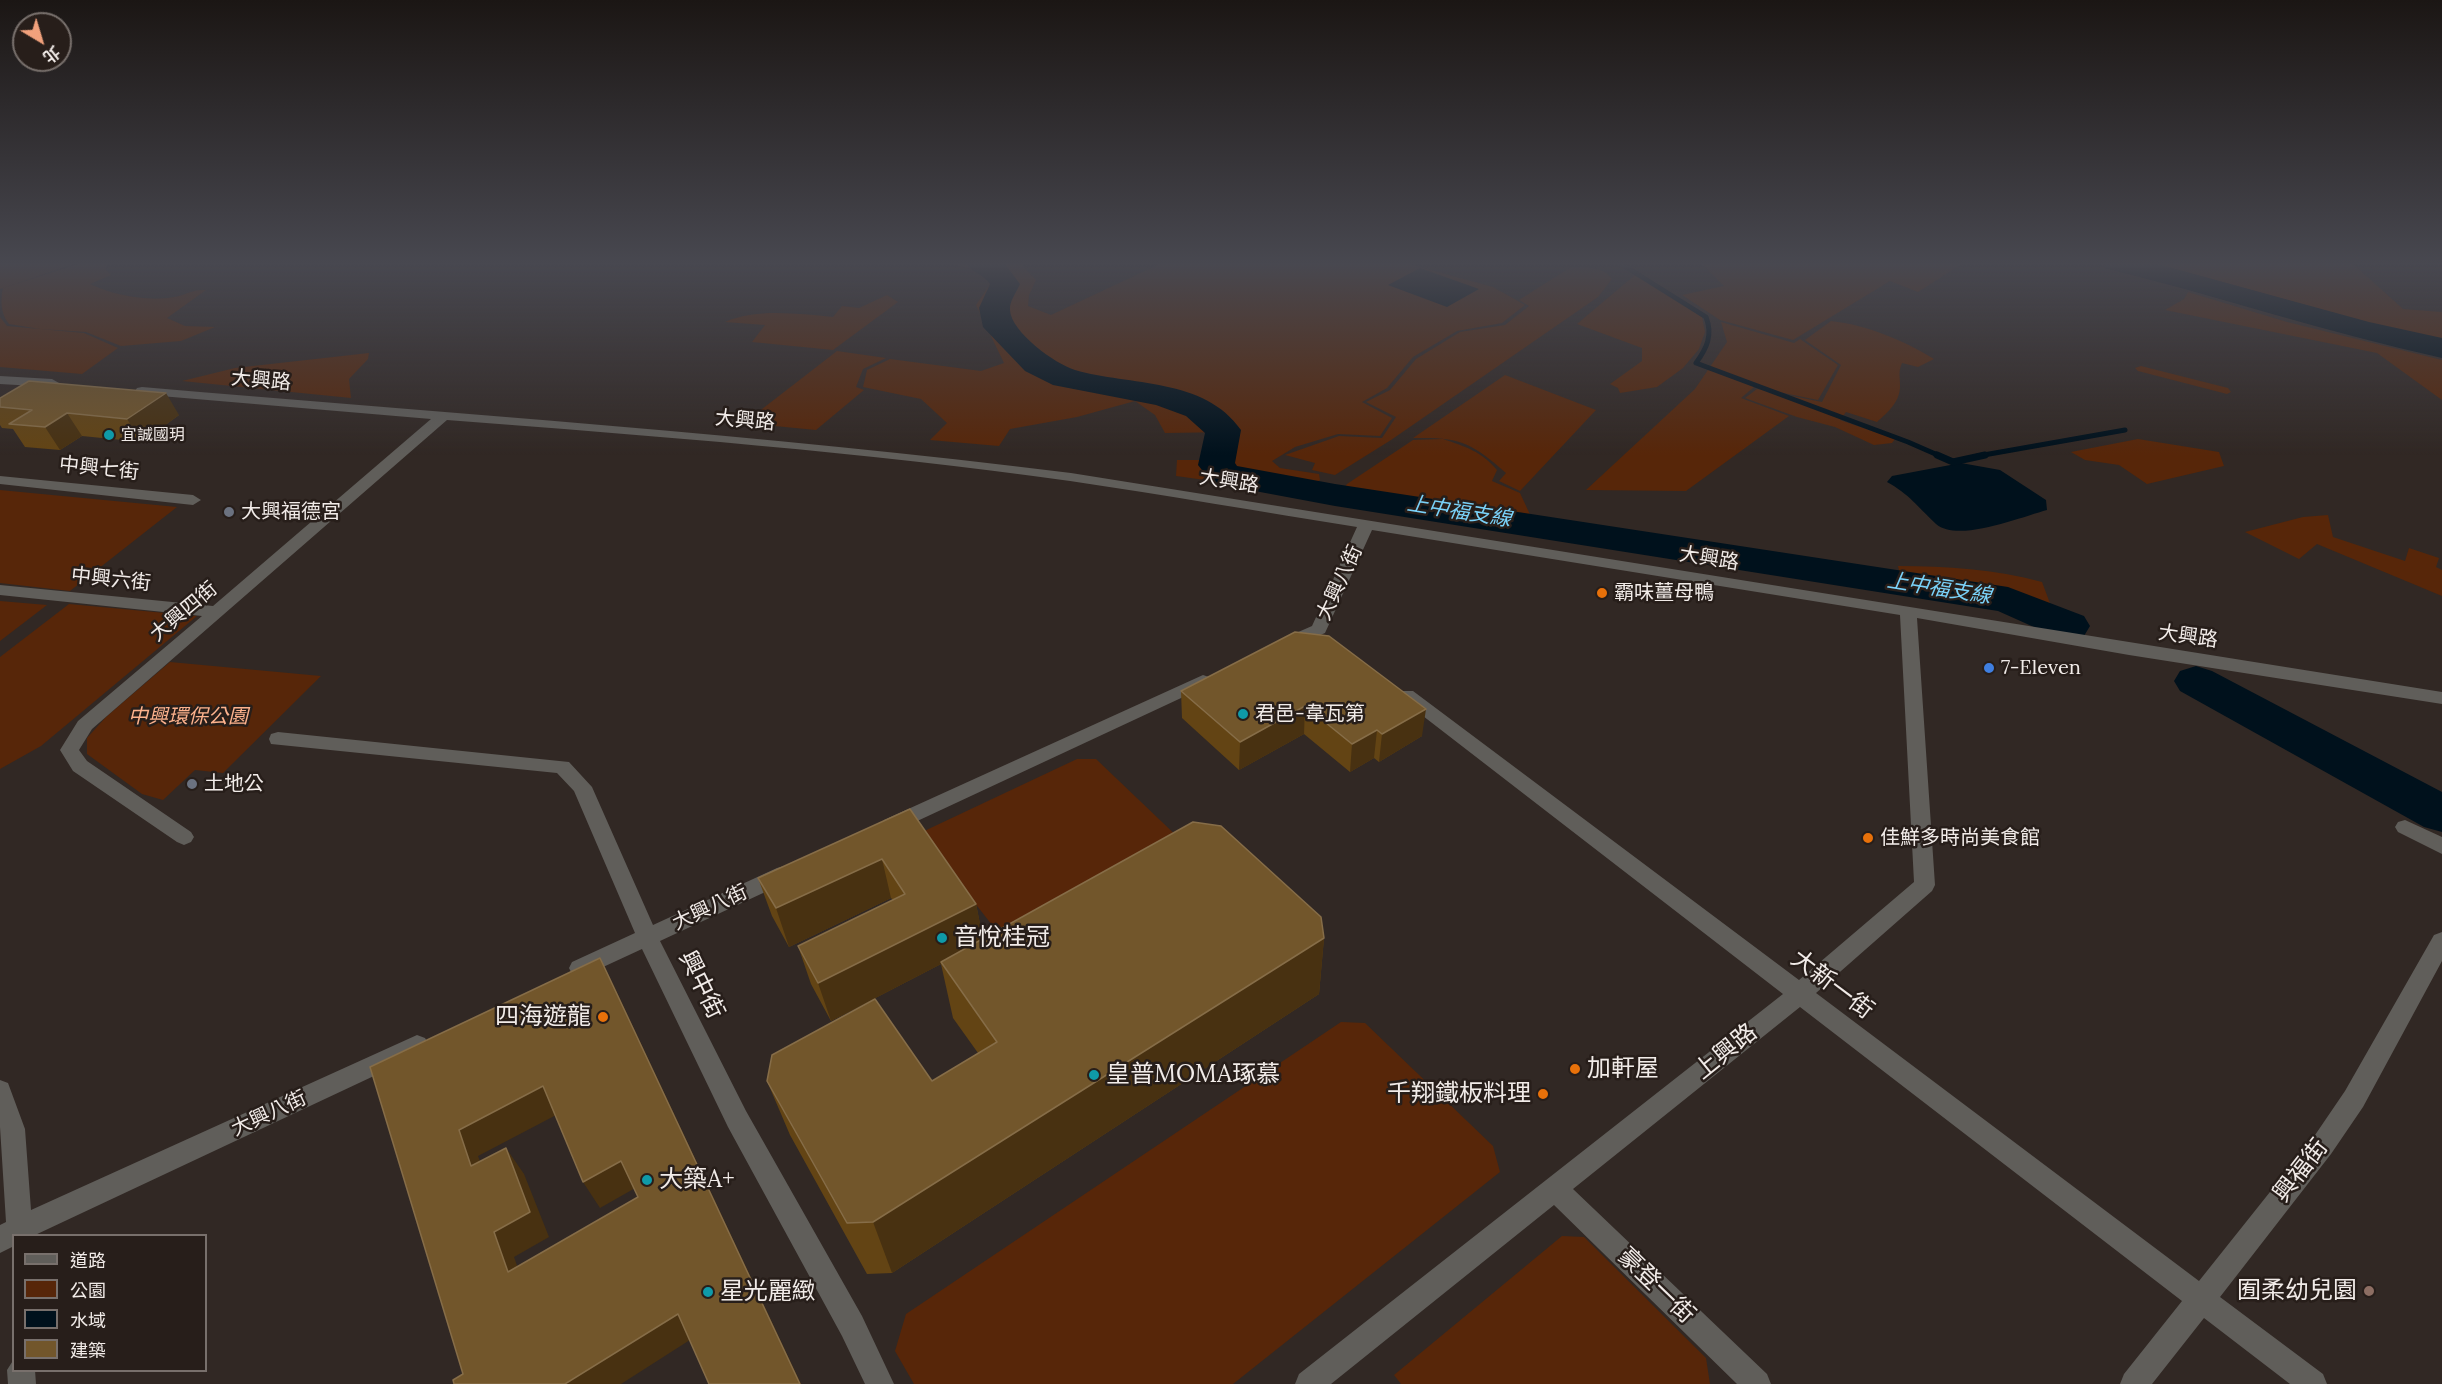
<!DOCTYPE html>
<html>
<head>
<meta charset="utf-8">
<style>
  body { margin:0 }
  #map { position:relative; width:2442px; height:1384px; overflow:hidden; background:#312824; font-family:Lora,"Noto Sans TC",serif }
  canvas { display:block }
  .legend { position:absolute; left:12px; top:1234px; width:195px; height:138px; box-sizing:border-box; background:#271e1a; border:2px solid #78706c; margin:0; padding:8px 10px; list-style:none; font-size:18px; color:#f1ebe8 }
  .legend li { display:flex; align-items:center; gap:12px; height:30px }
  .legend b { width:30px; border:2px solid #78706c }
  .north { position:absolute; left:12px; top:12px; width:60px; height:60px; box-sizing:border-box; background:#271e1a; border:2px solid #78706c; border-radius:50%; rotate:142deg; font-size:16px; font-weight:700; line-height:24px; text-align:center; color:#f1ebe8 }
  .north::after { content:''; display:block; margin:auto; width:21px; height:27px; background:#f1a17c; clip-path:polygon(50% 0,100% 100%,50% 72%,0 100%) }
</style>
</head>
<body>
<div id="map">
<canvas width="2442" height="1384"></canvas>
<ul class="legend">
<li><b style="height:8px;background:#605e5a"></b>道路</li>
<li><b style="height:16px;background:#572609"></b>公園</li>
<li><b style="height:16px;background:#00111c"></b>水域</li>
<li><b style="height:16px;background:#72562b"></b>建築</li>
</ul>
<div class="north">北</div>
</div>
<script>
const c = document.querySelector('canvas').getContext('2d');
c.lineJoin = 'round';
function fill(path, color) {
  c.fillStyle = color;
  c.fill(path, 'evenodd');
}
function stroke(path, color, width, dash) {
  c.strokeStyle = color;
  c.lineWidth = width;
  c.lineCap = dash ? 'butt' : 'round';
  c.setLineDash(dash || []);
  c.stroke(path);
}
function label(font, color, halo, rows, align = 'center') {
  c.font = font + ' Lora,"Noto Sans TC",serif';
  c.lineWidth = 5;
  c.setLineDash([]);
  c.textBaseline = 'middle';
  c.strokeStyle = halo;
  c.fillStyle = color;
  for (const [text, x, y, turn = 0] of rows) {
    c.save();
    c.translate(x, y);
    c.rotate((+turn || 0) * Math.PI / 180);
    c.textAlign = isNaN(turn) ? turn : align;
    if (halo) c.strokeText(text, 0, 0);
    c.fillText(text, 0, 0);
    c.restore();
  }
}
const green = new Path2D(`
  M 0,262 L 80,262 L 0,289 Z
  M 84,262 L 107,262 L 106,270 L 111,275 L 90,284 C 113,295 148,302 174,297 C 186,295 193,289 206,290 L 167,318 L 185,326 L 215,327 L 181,341 L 121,346 L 86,332 L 40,329 L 9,324 C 1,315 0,300 3,288 Z
  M 946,262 L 1020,263 L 1036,280 L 1029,295 L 1028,306 L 1051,315 L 1164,262 L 1402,262 L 1493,287 L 1525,305 L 1502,323 L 1457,331 L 1413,357 L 1387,388 L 1362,402 L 1392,418 L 1380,436 L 1338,434 L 1295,447 L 1272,461 L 1280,468 L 1319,474 L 1320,480 L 1300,493 L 1176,476 L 1177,460 L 1224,460 L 1229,432 L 1165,433 L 1155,415 L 1135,401 L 1077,417 L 1010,429 L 999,446 L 930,440 L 947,423 L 921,399 L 863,387 L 867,370 L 890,359 L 981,371 L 1004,363 L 976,305 L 990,284 L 981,272 Z
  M 1700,262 L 1740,264 L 1746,262 L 1965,262 L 1918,292 L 1890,281 L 1793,340 L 1720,320 L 1682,295 L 1724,286 Z
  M 2150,262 L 2351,262 L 2403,309 L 2442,312 L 2442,343 Z
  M 1571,267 C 1586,267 1603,266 1612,279 L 1598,297 L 1391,440 L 1335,475 L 1312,470 L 1315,463 L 1285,455 L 1339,436 L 1382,438 L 1396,417 L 1366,402 L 1390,390 L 1416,359 L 1460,332 L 1505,325 L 1529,306 L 1519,300 Z
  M 1635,275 L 1654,285 L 1702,317 L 1705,332 L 1699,349 L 1683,368 L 1657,387 L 1620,393 L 1618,388 L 1610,384 L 1642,361 L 1642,348 L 1577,324 Z
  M 2188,292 L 2287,322 L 2442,360 L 2442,400 L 2377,353 L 2165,310 L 2184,299 Z
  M 887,295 L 898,302 L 833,350 L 752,342 L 765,325 L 725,322 C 758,308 797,314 833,317 L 842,306 L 859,308 Z
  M 0,317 L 7,326 L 84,333 L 118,348 L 82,374 L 0,367 Z
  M 1831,321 C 1867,325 1903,340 1934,359 L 1918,367 L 1902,363 C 1898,372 1900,376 1900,386 C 1900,402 1888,412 1877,422 L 1846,412 L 1840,420 L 1895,439 L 1892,443 L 1874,445 L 1835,427 L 1797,417 L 1745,398 L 1757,389 L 1822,402 L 1841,365 L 1805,340 Z
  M 1721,322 L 1794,343 L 1800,339 L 1838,365 L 1818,400 L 1754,387 L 1741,398 L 1789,416 L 1686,491 L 1586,490 L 1695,389 L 1727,342 Z
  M 837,351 L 886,358 L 863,369 L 856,387 L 864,390 L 816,430 L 744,423 Z
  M 369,353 L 368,359 L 349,379 L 351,398 L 182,381 L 235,368 Z
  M 2141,366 L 2228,388 L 2231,392 L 2227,394 L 2138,371 L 2135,368 Z
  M 1505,375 L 1596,410 L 1520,491 L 1499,481 L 1506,473 C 1471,442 1460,437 1413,438 Z
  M 1443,439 C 1466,447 1481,451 1497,470 L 1492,481 L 1520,493 L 1533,521 L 1341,492 L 1347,484 L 1413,440 Z
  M 2138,439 L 2219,452 L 2224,466 L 2147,484 L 2119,465 L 2085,460 L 2071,452 Z
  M 0,490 L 177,507 L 70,591 L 0,583 Z
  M 2328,515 L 2333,537 L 2405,561 L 2409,548 L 2439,558 L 2436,567 L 2442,570 L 2442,596 L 2317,544 L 2299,559 L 2245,532 L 2303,517 Z
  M 1898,566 C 1947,566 1994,569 2042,582 L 2054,614 L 1903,587 Z
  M 0,601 L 47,605 L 0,641 Z
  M 69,604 L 197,616 L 41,746 L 0,769 L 0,657 Z
  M 170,662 L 321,676 L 223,773 L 195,770 L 163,800 L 142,794 L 87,754 L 87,738 L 106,717 Z
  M 1077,759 L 1096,759 L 1183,842 L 1010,948 L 920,833 Z
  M 1341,1022 L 1365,1023 L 1493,1146 L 1500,1172 L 1233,1384 L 914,1384 L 895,1351 L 906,1314 Z
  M 1562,1236 L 1584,1237 L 1706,1358 L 1710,1384 L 1401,1384 L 1394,1375 Z`);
const water = new Path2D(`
  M 1420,268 L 1479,289 L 1447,307 L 1388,285 Z
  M 1961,463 L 2000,470 L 2046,500 L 2047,510 C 2021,517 1958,543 1936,524 C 1918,507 1909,494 1887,482 L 1892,476 Z`);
const streamFar1 = new Path2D(`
  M 1618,262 L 1706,317 C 1713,335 1707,348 1696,363 L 1908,442 L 1940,456
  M 1978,456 L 2125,430`);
const stream = new Path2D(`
  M 1937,455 L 1953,462 L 1985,455`);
const river = new Path2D(`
  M 965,262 L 1001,262 L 1005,264 L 1020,284 C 1017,291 1009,302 1010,310 C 1011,332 1055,364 1075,370 C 1130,386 1204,377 1241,430 L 1235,463 L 1237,466 L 1335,484 L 2008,587 L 2084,616 L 2090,626 L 2084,636 L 2069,639 L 2054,636 L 1998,611 L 1335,506 L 1212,483 L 1198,465 L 1205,433 L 1186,416 L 1156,405 L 1053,385 L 1025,371 L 983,327 L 979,308 L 990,284 C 983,274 971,272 965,262 Z
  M 2101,262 L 2150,262 L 2369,322 L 2442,338 L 2442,358 C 2328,333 2218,296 2105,268 Z
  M 2196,666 L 2212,671 L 2442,792 L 2442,832 L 2424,827 L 2180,691 L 2174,681 L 2180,671 Z`);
const minor = new Path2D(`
  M 0,376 L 52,379 L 59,383 L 52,387 L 0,384 Z
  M 142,387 C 452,414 762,434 1071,473 L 2442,692 L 2442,704 L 2129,655 L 1917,618 L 1935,885 L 1932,891 L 1816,993 L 2199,1281 L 2313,1138 L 2345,1091 L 2434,935 L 2442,932 L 2442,961 L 2363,1107 L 2331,1154 L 2220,1297 L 2323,1374 L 2327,1384 L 2290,1384 L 2204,1318 L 2152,1384 L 2120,1384 L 2124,1374 L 2182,1301 L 1800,1007 L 1573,1189 L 1767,1374 L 1771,1384 L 1737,1384 L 1554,1205 L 1331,1384 L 1295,1384 L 1299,1374 L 1783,994 L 1401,699 L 1398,695 L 1401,691 L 1413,691 L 1799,980 L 1914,882 L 1900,615 L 1372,530 L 1325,633 L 1286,650 L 1280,648 L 1277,644 L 1280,640 L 1312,626 L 1357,527 C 1262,512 1166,495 1070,481 C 864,452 655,436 447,420 L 92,729 L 79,750 L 87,761 L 191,832 L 194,837 L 191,842 L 184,845 L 177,842 L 73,771 L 60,750 L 78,721 L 202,616 L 0,595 L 0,585 L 213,606 L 431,419 L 137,394 L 135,391 L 137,388 Z
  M 0,476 L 193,495 L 201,500 L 193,505 L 0,484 Z
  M 1203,675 L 1209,677 L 1212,681 L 1209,685 L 898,830 L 891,832 L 884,830 L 881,825 L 884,820 Z
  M 278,732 L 569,762 L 592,787 L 653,925 L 777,868 L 784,866 L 791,868 L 794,874 L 791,880 L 660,941 L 746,1111 L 862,1316 L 894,1384 L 865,1384 L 842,1336 L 728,1127 L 642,949 L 588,974 L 580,977 L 572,974 L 569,968 L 572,962 L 635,933 L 574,791 L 557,773 L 271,744 L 269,739 L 271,734 Z
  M 2405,820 L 2442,837 L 2442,854 L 2398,832 L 2395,827 L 2398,822 Z
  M 417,1035 L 425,1038 L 429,1045 L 425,1052 L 33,1236 L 14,1236 L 14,1246 L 0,1253 L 0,1225 L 6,1222 L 0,1127 L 0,1080 L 8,1083 L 25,1129 L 31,1210 Z
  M 14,1359 L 14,1370 L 35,1370 L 36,1384 L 8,1384 L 7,1370 Z`);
const wall = new Path2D(`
  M 0,398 L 179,415 L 142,442 L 82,436 L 60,450 L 25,447 L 13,429 L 2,428 L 0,425 Z
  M 1295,632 L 1422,736 L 1379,762 L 1374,758 L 1350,772 L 1304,734 L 1239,770 L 1182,718 L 1181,691 Z
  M 910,809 L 976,904 L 983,939 L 1324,938 L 1319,994 L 892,1273 L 867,1274 L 790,1135 L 767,1081 L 932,1081 L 978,1053 L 953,1018 L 941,964 L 831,1021 L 811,984 L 798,946 L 893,900 L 891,898 L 789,947 L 772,916 L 758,878 Z`);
const shadedWall = new Path2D(`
  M 166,393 L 179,415 L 142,442 L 127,419 Z
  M 67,413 L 82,436 L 60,450 L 45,427 Z
  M 1305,706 L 1304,734 L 1239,770 L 1240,742 Z
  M 1426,709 L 1422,736 L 1379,762 L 1382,734 Z
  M 1377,730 L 1374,758 L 1350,772 L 1352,744 Z
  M 882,859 L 891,898 L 789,947 L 776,908 Z
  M 976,904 L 984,943 L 941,962 L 941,964 L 831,1021 L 818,983 Z
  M 1324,938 L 1319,994 L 892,1273 L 873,1222 Z
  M 600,958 L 614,986 L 801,1384 L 800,1384 Z
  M 543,1086 L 560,1113 L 478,1156 L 491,1192 L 471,1166 L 459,1130 Z
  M 506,1148 L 524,1174 L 549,1237 L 514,1257 L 528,1297 L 508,1272 L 494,1232 Z
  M 621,1161 L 637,1187 L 600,1208 L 583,1182 Z
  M 678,1314 L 693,1338 L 621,1384 L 565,1384 Z`);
const building = new Path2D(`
  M 29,381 L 166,393 L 127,419 L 67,413 L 45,427 L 9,424 L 32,410 L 0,407 L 0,398 Z
  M 1295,632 L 1329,636 L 1426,709 L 1382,734 L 1377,730 L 1352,744 L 1305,706 L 1240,742 L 1181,691 Z
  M 910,809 L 976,904 L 818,983 L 798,946 L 905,894 L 882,859 L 776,908 L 758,878 Z
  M 1193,822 L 1221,826 L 1321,917 L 1324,938 L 873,1222 L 847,1223 L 767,1081 L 772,1055 L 875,999 L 932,1081 L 997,1042 L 941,962 Z
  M 600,958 L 800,1384 L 709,1384 L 678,1314 L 565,1384 L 454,1384 L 453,1380 L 463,1374 L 370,1067 ZM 543,1086 L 583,1182 L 621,1161 L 638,1197 L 508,1272 L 494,1232 L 530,1212 L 506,1148 L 471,1166 L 459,1130 Z`);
const markers = [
  [109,435,6,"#0f9aa8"],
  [229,512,6,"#6b7280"],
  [1602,593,6,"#e8710a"],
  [1989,668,6,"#3f7fe0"],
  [1243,714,6,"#0f9aa8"],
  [192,784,6,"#6b7280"],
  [1868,838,6,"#e8710a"],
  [942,938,6,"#0f9aa8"],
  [603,1017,6,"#e8710a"],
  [1575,1069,6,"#e8710a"],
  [1094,1075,6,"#0f9aa8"],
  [1543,1094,6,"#e8710a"],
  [647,1180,6,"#0f9aa8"],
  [2369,1291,6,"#8d6e63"],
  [708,1292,6,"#0f9aa8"]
];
const farPoinames = [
  ["宜誠國玥",121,435]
];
const streetNames = [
  ["大興路",261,381,5],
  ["大興路",745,421,5],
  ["中興七街",99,469,6],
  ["大興路",1229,482,9],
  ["大興路",1709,559,9],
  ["中興六街",111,580,6],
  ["大興八街",1340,583,-65],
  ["大興四街",184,612,-40],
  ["大興路",2188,637,8],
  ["大興八街",710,908,-25],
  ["大興八街",269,1114,-25]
];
const poiNames = [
  ["大興福德宮",241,512],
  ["霸味薑母鴨",1614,593],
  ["7-Eleven",2001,668],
  ["君邑-韋瓦第",1255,714],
  ["土地公",204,784],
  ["佳鮮多時尚美食館",1880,838]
];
const parkNames = [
  ["中興環保公園",188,717]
];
const waterNames = [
  ["上中福支線",1459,512,9],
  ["上中福支線",1939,589,9]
];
const nearPoinames = [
  ["音悅桂冠",954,938],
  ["四海遊龍",591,1017,"right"],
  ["加軒屋",1587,1069],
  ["皇普MOMA琢慕",1106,1075],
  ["千翔鐵板料理",1531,1094,"right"],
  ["大築A+",659,1180],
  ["囿柔幼兒園",2357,1291,"right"],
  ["星光麗緻",720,1292]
];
const nearStreetnames = [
  ["興中街",701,985,64],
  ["大新一街",1832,985,37],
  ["上興路",1726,1052,-39],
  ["興福街",2301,1171,-52],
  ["豪登一街",1656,1286,44]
];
fill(green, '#572609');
fill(water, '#00111c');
stroke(streamFar1, '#00111c', 5);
stroke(stream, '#00111c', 7);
fill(river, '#00111c');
fill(minor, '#605e5a');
fill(wall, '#634414');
fill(shadedWall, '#483111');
fill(building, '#72562b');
stroke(building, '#866d48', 1.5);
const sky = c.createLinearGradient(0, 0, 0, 455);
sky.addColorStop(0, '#1b1614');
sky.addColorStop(0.58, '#484850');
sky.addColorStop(1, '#48485000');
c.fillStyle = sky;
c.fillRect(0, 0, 2442, 455);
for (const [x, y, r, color] of markers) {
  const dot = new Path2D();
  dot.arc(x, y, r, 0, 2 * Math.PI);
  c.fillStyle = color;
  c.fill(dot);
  stroke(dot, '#271e1a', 2);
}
label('16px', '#f1ebe8', '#271e1a', farPoinames, 'left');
label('20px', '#f1ebe8', '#271e1a', streetNames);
label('20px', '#f1ebe8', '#271e1a', poiNames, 'left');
label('italic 20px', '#fdb28d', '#271e1a', parkNames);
label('italic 21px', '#7ad2f9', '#271e1a', waterNames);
label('24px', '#f1ebe8', '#271e1a', nearPoinames, 'left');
label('24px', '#f1ebe8', '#271e1a', nearStreetnames);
</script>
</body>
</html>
